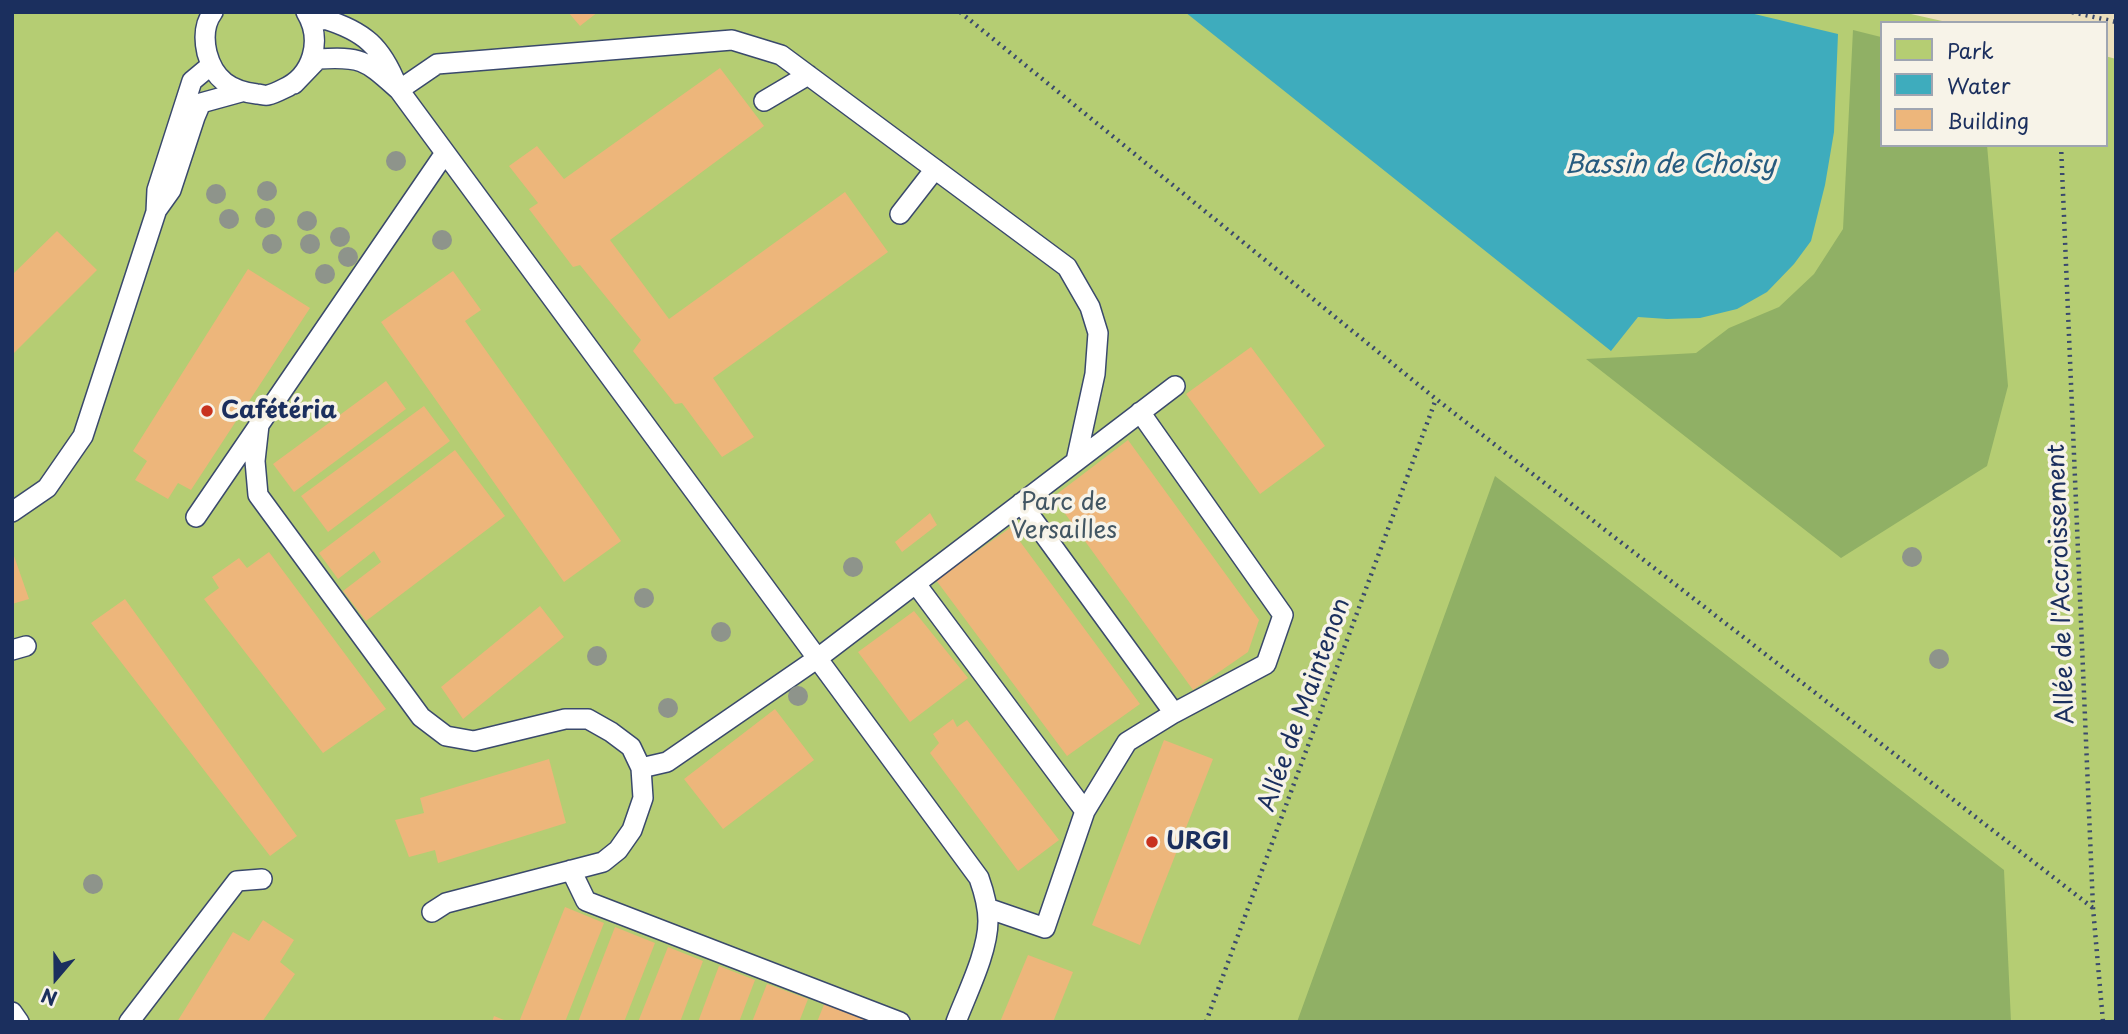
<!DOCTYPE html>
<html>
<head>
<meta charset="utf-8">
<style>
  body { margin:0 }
  #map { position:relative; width:2128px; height:1034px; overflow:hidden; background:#ecdfbc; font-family:"Playpen Sans",sans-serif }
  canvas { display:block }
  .frame { position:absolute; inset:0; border:14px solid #1b2f5e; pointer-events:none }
  .legend { position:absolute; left:1880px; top:21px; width:228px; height:126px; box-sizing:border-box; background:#f7f3e8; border:2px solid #9fa5b1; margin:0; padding:9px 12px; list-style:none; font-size:21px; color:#1b2f5e }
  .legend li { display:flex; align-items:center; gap:14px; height:35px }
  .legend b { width:35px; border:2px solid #9fa5b1 }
  .north { position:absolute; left:21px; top:943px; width:70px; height:70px; -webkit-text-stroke:5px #f7f3e8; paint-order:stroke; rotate:200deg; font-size:19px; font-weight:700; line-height:28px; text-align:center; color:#1b2f5e }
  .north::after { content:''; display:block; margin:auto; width:24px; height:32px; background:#1b2f5e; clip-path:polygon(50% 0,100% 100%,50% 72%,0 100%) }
</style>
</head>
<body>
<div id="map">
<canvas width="2128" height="1034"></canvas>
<div class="frame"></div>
<ul class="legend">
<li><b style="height:19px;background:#b5cd73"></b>Park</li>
<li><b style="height:19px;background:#3eacbd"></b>Water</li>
<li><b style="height:19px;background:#edb67b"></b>Building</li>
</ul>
<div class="north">N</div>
</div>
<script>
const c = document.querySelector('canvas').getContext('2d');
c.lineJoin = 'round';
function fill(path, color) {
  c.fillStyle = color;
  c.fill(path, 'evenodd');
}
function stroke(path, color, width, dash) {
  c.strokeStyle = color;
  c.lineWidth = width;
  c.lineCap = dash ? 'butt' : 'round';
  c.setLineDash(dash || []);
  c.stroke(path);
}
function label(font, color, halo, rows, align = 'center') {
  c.font = font + ' "Playpen Sans",sans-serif';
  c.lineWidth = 7;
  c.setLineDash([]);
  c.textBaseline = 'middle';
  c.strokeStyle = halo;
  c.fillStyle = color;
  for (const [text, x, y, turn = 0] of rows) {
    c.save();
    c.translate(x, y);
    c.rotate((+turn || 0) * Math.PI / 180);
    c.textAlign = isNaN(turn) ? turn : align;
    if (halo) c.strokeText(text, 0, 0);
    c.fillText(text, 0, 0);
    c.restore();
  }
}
const green = new Path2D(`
  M 12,12 L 1902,12 L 1951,23 L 1881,23 L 1881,145 L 2105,145 L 2105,56 L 2116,59 L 2116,1022 L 12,1022 Z`);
const forest = new Path2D(`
  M 1853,30 L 1881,37 L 1881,145 L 1987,145 L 2008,386 L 1987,466 L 1841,558 L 1586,359 L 1696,353 L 1729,328 L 1779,307 L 1814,274 L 1843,229 Z
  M 1495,476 L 2004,870 L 2011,1022 L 1297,1022 Z`);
const water = new Path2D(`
  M 1185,12 L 1746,12 L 1838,34 L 1834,132 L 1825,185 L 1811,241 L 1794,264 L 1767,292 L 1737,309 L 1700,318 L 1667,319 L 1638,317 L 1611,351 Z`);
const building = new Path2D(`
  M 568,12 L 598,12 L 580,26 Z
  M 720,68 L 764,126 L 610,240 L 669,319 L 845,192 L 888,252 L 713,378 L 754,437 L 722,457 L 682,403 L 675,404 L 633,351 L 641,340 L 580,265 L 573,267 L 529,209 L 538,203 L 509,166 L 537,146 L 564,179 Z
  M 57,231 L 97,270 L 12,355 L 12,275 Z
  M 248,269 L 310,308 L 191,490 L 178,483 L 168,499 L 135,480 L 147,461 L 133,451 Z
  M 453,271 L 481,310 L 465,321 L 621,541 L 564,582 L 381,322 Z
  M 1251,347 L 1325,446 L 1260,494 L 1186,394 Z
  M 386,381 L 406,409 L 294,492 L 273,464 Z
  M 424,406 L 450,441 L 328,532 L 301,496 Z
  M 1128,440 L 1259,620 L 1248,652 L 1193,690 L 1053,497 Z
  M 455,450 L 505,516 L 366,621 L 343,591 L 381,562 L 374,551 L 338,579 L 319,553 Z
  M 930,513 L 937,525 L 902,552 L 895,542 Z
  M 1010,528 L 1140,704 L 1067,756 L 936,580 Z
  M 269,552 L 386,709 L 323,753 L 204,599 L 219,588 L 212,577 L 239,558 L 247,568 Z
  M 14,556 L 29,599 L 12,604 L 12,557 Z
  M 125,599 L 297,836 L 270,856 L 91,623 Z
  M 540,606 L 564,637 L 463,719 L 441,687 Z
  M 914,611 L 968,678 L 910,722 L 858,652 Z
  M 775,709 L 814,760 L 723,829 L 684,779 Z
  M 953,719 L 957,727 L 967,720 L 1059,840 L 1018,871 L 930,753 L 939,743 L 933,734 Z
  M 1164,740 L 1213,759 L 1140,945 L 1092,925 Z
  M 549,759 L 566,823 L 438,863 L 435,850 L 409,857 L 395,820 L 424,813 L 420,798 Z
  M 565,907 L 604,923 L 565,1022 L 519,1022 Z
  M 263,920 L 294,940 L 280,962 L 295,974 L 262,1022 L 177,1022 L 233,932 L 249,941 Z
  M 615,927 L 655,943 L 624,1022 L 578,1022 Z
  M 668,947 L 703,961 L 680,1022 L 638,1022 Z
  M 1028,955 L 1073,972 L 1053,1022 L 1000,1022 Z
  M 719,966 L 755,980 L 739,1022 L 698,1022 Z
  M 767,984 L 808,999 L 799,1022 L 752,1022 Z
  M 825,1002 L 868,1020 L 868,1022 L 817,1022 Z
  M 494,1016 L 509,1022 L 492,1022 Z`);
const path = new Path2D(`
  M 960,12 L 1436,399 L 2093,908
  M 2072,12 L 2116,22
  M 2061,145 L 2093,908 L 2103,1022
  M 1206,1022 L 1436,399`);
const lane = new Path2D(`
  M 213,12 C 204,24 204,40 207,53 C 214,80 231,91 257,94 C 261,94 265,96 268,95 C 273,94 279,91 283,89 C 313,76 323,40 306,12
  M 313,23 L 324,19 C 364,31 382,47 397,86
  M 294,84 L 318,59 C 363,56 366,61 399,90 L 979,878 C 984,892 988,906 988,921 C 988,952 967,993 956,1022
  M 399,90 L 437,64 L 732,40 L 781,55 L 1067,267 L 1090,307 L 1098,333 L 1095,374 L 1076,461
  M 764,101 L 808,75
  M 156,211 L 171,190 L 195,117 L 201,103 L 241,92
  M 900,214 L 935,169
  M 259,425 L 255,461 L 258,495 L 421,717 L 446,736 L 474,741 L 565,719 L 588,719 L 611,732 L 631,747 L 641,768 L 643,798 L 632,830 L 618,850 L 603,862 L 446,903 L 432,912
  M 1021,503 L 1174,713
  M 12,512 L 47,488 L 83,436 L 156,212 L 157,190 L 192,81 L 210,66
  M 196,517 L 445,153
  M 916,584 L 1085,811
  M 12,650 L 26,646
  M 641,768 L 667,762 L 818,658 L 1175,386
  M 571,870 L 586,901 L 900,1022
  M 987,908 L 1045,928 L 1085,811 L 1127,742 L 1174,713 L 1266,664 L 1283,615 L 1140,412
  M 12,1012 L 19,1022
  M 129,1022 L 237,881 L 262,879`);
const trees = [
  [396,161],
  [267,191],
  [216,194],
  [265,218],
  [229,219],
  [307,221],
  [340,237],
  [442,240],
  [272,244],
  [310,244],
  [348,257],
  [325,274],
  [1912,557],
  [853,567],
  [644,598],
  [721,632],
  [597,656],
  [1939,659],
  [798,696],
  [668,708],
  [93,884]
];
const markers = [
  [207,411,7,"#c8321e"],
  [1152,842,7,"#c8321e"]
];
const poiNames = [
  ["Cafétéria",221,411],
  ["URGI",1166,842]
];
const parkNames = [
  ["Parc de",1064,503],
  ["Versailles",1064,531]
];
const streetNames = [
  ["Allée de l'Accroissement",2062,584,-92],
  ["Allée de Maintenon",1305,705,-70]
];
const waterNames = [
  ["Bassin de Choisy",1670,166]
];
fill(green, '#b5cd73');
fill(forest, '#90b065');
fill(water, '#3eacbd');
fill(building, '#edb67b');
stroke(lane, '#3a496c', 22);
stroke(path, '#3a496c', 4.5, [2, 5]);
stroke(lane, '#fff', 19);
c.fillStyle = '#8e948b';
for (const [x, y] of trees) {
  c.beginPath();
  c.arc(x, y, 10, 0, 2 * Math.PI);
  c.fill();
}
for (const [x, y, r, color] of markers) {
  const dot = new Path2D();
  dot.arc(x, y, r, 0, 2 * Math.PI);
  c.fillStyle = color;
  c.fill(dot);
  stroke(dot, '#f7f3e8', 2.5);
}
label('bold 24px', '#1b2f5e', '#f7f3e8', poiNames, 'left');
label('24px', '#425663', '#f7f3e8', parkNames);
label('24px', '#1b2f5e', '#f7f3e8', streetNames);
label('italic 26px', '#275b7f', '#f7f3e8', waterNames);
</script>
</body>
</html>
